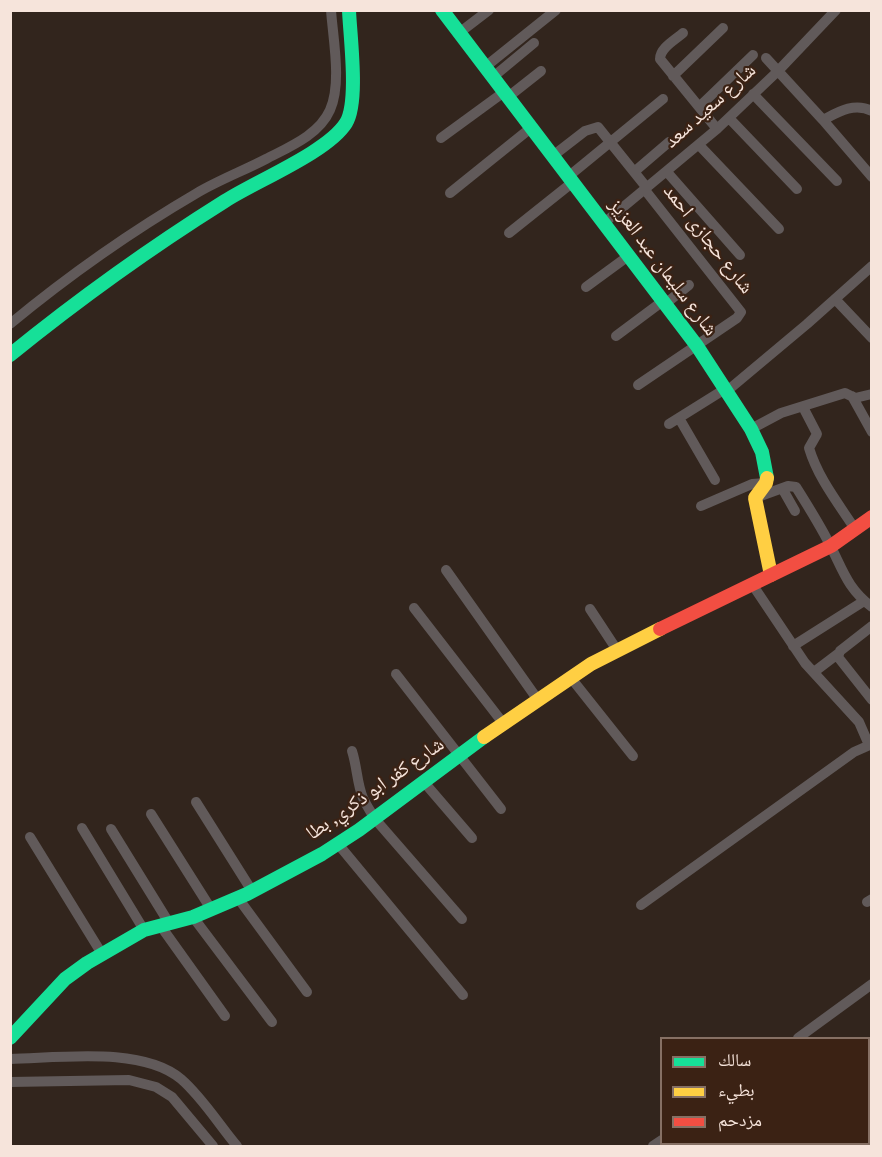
<!DOCTYPE html>
<html>
<head>
<meta charset="utf-8">
<style>
  body { margin:0 }
  #map { position:relative; width:882px; height:1157px; overflow:hidden; background:#32251d; font-family:"Source Sans 3","Noto Naskh Arabic",sans-serif }
  canvas { display:block }
  .frame { position:absolute; inset:0; border:12px solid #f6e4db; pointer-events:none }
  .legend { position:absolute; left:660px; top:1037px; width:210px; height:108px; box-sizing:border-box; background:#3b2214; border:2px solid #867064; margin:0; padding:8px 10px; list-style:none; font-size:18px; color:#f6e4db }
  .legend li { display:flex; align-items:center; gap:12px; height:30px }
  .legend b { width:30px; border:2px solid #867064 }
</style>
</head>
<body>
<div id="map">
<canvas width="882" height="1157"></canvas>
<div class="frame"></div>
<ul class="legend">
<li><b style="height:8px;background:#16e098"></b>سالك</li>
<li><b style="height:8px;background:#ffcf43"></b>بطيء</li>
<li><b style="height:8px;background:#f24e42"></b>مزدحم</li>
</ul>
</div>
<script>
const c = document.querySelector('canvas').getContext('2d');
c.lineJoin = 'round';
function stroke(path, color, width, dash) {
  c.strokeStyle = color;
  c.lineWidth = width;
  c.lineCap = dash ? 'butt' : 'round';
  c.setLineDash(dash || []);
  c.stroke(path);
}
function label(font, color, halo, rows, align = 'center') {
  c.font = font + ' "Source Sans 3","Noto Naskh Arabic",sans-serif';
  c.lineWidth = 4.5;
  c.setLineDash([]);
  c.textBaseline = 'middle';
  c.strokeStyle = halo;
  c.fillStyle = color;
  for (const [text, x, y, turn = 0] of rows) {
    c.save();
    c.translate(x, y);
    c.rotate((+turn || 0) * Math.PI / 180);
    c.textAlign = isNaN(turn) ? turn : align;
    if (halo) c.strokeText(text, 0, 0);
    c.fillText(text, 0, 0);
    c.restore();
  }
}
const street = new Path2D(`
  M 459,33 L 489,10
  M 683,33 C 675,40 660,48 660,59 L 717,129
  M 766,58 L 823,120 L 872,177
  M 485,67 L 556,10
  M 673,76 L 723,28
  M 493,77 L 534,43
  M 753,94 L 837,181
  M 508,97 L 541,71
  M 699,107 L 753,55
  M 729,118 L 797,189
  M 823,120 C 838,112 854,102 872,111
  M 441,138 L 504,92
  M 699,145 L 779,229
  M 554,155 L 585,131 L 598,127 L 647,188
  M 634,172 L 669,142
  M 667,172 L 740,255
  M 569,176 L 663,99
  M 450,193 L 532,127
  M 604,223 L 717,129 L 778,71 L 836,10
  M 509,233 L 573,182
  M 586,287 L 627,257
  M 835,299 L 872,338
  M 665,304 L 689,285
  M 10,324 C 68,276 132,231 197,193 C 219,180 243,171 266,159 C 289,147 319,135 330,110 C 342,83 333,39 331,10
  M 616,336 L 663,301
  M 638,385 L 737,318 L 741,312 L 645,190
  M 727,391 L 807,324 L 872,266
  M 852,396 L 872,432
  M 803,407 L 817,434 L 809,448 C 818,478 838,503 855,529
  M 679,418 L 715,480
  M 669,424 L 725,389
  M 751,429 L 781,413 L 845,393 L 855,398 L 872,394
  M 782,488 L 795,511
  M 755,498 L 788,486 L 796,487 C 808,506 820,525 830,545 C 843,570 847,588 872,607
  M 701,506 L 752,484 L 766,483
  M 446,570 L 538,700
  M 752,584 L 805,663 L 859,722 L 869,745
  M 414,608 L 503,723
  M 590,609 L 617,650
  M 872,626 L 840,651 L 838,657 L 872,700
  M 793,646 L 864,601
  M 814,672 L 839,653
  M 396,674 L 501,809
  M 571,678 L 633,756
  M 352,751 C 357,766 357,784 363,798 C 366,805 371,812 375,819 L 462,919
  M 423,781 L 472,838
  M 196,802 L 252,891
  M 151,814 L 211,909
  M 82,828 L 144,930
  M 111,829 L 169,923
  M 30,837 L 102,954
  M 338,844 L 463,995
  M 238,898 L 307,992
  M 867,902 L 872,899
  M 641,905 L 854,752 L 872,744
  M 193,917 L 272,1022
  M 160,925 L 225,1016
  M 798,1038 L 872,984
  M 10,1059 C 59,1058 142,1046 181,1079 C 203,1098 219,1125 237,1146
  M 10,1082 L 129,1080 L 156,1087 L 172,1097 L 213,1146
  M 653,1146 L 662,1140`);
const fast = new Path2D(`
  M 442,10 L 697,346 L 751,429 L 762,452 L 767,478
  M 10,355 C 79,299 150,248 225,201 C 256,181 328,152 346,123 C 359,102 350,36 349,10
  M 10,1038 L 65,979 L 87,963 L 144,930 L 193,917 L 247,894 L 322,854 L 359,830 L 484,737`);
const slow = new Path2D(`
  M 767,478 L 766,483 L 755,498 L 771,575
  M 484,737 L 591,664 L 660,629`);
const jam = new Path2D(`
  M 660,629 L 831,546 L 872,517`);
const streetNames = [
  ["شارع سعيد سعد",711,107,-42],
  ["شارع حجازى احمد",707,240,52],
  ["شارع سليمان عبد العزيز",662,268,53],
  ["شارع كفر ابو ذكري, بطا",376,790,-35]
];
stroke(street, '#615a5a', 10);
stroke(fast, '#16e098', 14);
stroke(slow, '#ffcf43', 14);
stroke(jam, '#f24e42', 14);
label('20px', '#f6e4db', '#3b2214', streetNames);
</script>
</body>
</html>
